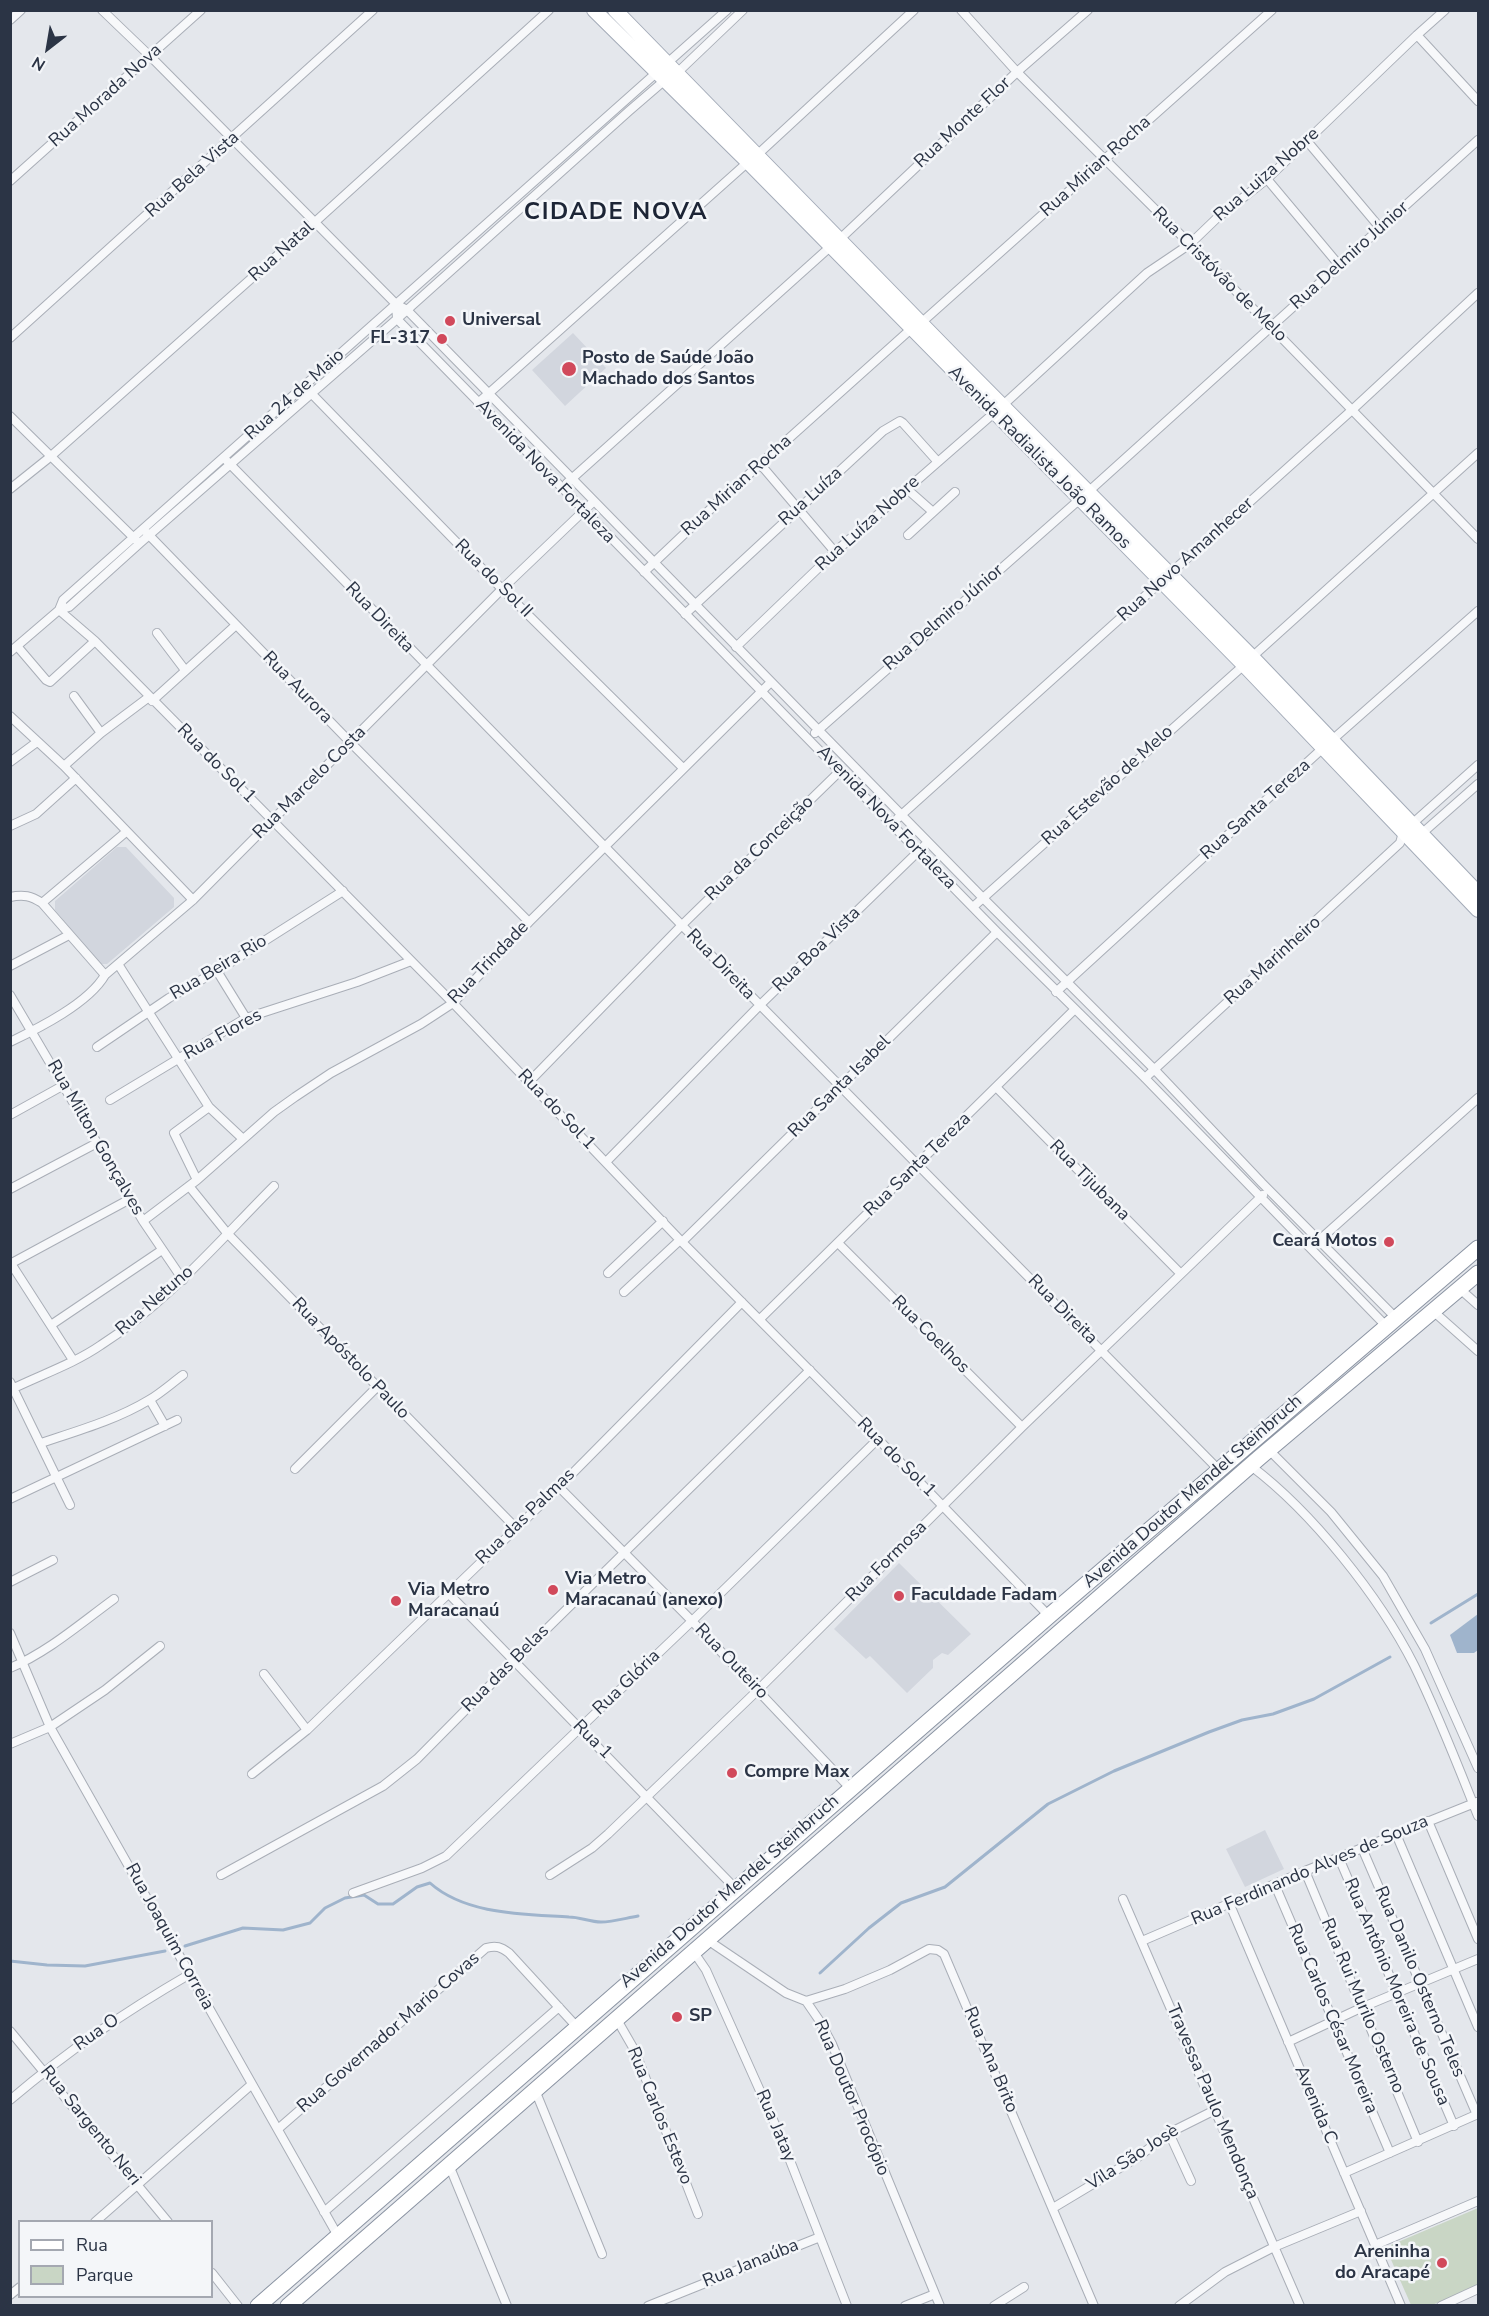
<!DOCTYPE html>
<html>
<head>
<meta charset="utf-8">
<style>
  body { margin:0 }
  #map { position:relative; width:1489px; height:2316px; overflow:hidden; background:#e4e7ec; font-family:"Nunito Sans",sans-serif }
  canvas { display:block }
  .frame { position:absolute; inset:0; border:12px solid #2b3445; pointer-events:none }
  .legend { position:absolute; left:18px; top:2220px; width:195px; height:78px; box-sizing:border-box; background:#f4f6f9; border:2px solid #a4a8b1; margin:0; padding:8px 10px; list-style:none; font-size:18px; color:#2b3445 }
  .legend li { display:flex; align-items:center; gap:12px; height:30px }
  .legend b { width:30px; border:2px solid #a4a8b1 }
  .north { position:absolute; left:18px; top:18px; width:60px; height:60px; -webkit-text-stroke:4px #f4f6f9; paint-order:stroke; rotate:211deg; font-size:16px; font-weight:700; line-height:24px; text-align:center; color:#2b3445 }
  .north::after { content:''; display:block; margin:auto; width:21px; height:27px; background:#2b3445; clip-path:polygon(50% 0,100% 100%,50% 72%,0 100%) }
</style>
</head>
<body>
<div id="map">
<canvas width="1489" height="2316"></canvas>
<div class="frame"></div>
<ul class="legend">
<li><b style="height:8px;background:#fff"></b>Rua</li>
<li><b style="height:16px;background:#c9d6c5"></b>Parque</li>
</ul>
<div class="north">N</div>
</div>
<script>
const c = document.querySelector('canvas').getContext('2d');
c.lineJoin = 'round';
function fill(path, color) {
  c.fillStyle = color;
  c.fill(path, 'evenodd');
}
function stroke(path, color, width, dash) {
  c.strokeStyle = color;
  c.lineWidth = width;
  c.lineCap = dash ? 'butt' : 'round';
  c.setLineDash(dash || []);
  c.stroke(path);
}
function label(font, color, halo, rows, align = 'center') {
  c.font = font + ' "Nunito Sans",sans-serif';
  c.lineWidth = 5;
  c.setLineDash([]);
  c.textBaseline = 'middle';
  c.strokeStyle = halo;
  c.fillStyle = color;
  for (const [text, x, y, turn = 0] of rows) {
    c.save();
    c.translate(x, y);
    c.rotate((+turn || 0) * Math.PI / 180);
    c.textAlign = isNaN(turn) ? turn : align;
    if (halo) c.strokeText(text, 0, 0);
    c.fillText(text, 0, 0);
    c.restore();
  }
}
const built = new Path2D(`
  M 573,333 L 606,368 L 565,406 L 532,370 Z
  M 117,847 L 126,847 L 174,898 L 174,907 L 107,964 L 100,964 L 55,910 L 55,901 Z
  M 899,1563 L 971,1634 L 948,1655 L 942,1653 L 933,1660 L 933,1668 L 907,1693 L 870,1656 L 866,1659 L 834,1629 Z
  M 1265,1830 L 1284,1869 L 1245,1887 L 1226,1849 Z`);
const green = new Path2D(`
  M 1478,2208 L 1478,2286 L 1432,2305 L 1411,2305 L 1389,2255 L 1391,2245 Z`);
const water = new Path2D(`
  M 1478,1614 L 1478,1650 L 1474,1653 L 1457,1653 L 1450,1635 Z`);
const stream = new Path2D(`
  M 1431,1623 L 1478,1594
  M 185,1946 L 243,1928 L 283,1930 L 310,1923 L 325,1908 L 345,1898 L 364,1895 L 378,1904 L 393,1904 L 417,1887 L 430,1883 C 466,1915 524,1914 569,1917 C 580,1917 590,1922 601,1922 C 613,1922 626,1918 638,1916
  M 10,1961 L 47,1965 L 85,1966 L 165,1951
  M 820,1973 L 869,1928 L 901,1903 L 945,1887 L 1048,1804 L 1114,1771 L 1209,1732 L 1242,1720 L 1273,1714 L 1314,1699 L 1390,1657`);
const minor = new Path2D(`
  M 102,10 L 151,57 L 396,304 L 407,310 L 983,898 L 1154,1069 L 1262,1183 L 1397,1319
  M 961,10 L 1017,72 L 1190,244 L 1478,539
  M 10,20 L 21,10
  M 1417,35 L 1478,101
  M 1307,141 L 1381,229
  M 756,156 L 914,10
  M 1267,179 L 1339,265
  M 10,181 L 201,10
  M 840,239 L 1017,72 L 1088,10
  M 396,304 L 397,319 L 997,932 L 1145,1078 L 1387,1327
  M 921,323 L 1272,10
  M 10,338 L 373,10
  M 309,391 L 502,589 L 683,768
  M 478,403 L 748,162
  M 10,416 L 137,541
  M 224,458 L 760,1005 L 1218,1469
  M 761,465 L 835,552
  M 567,483 L 830,247
  M 10,489 L 50,457 L 315,222 L 549,10
  M 907,489 L 933,512
  M 1088,492 L 1478,140
  M 146,532 L 350,742 L 529,922
  M 908,535 L 955,492
  M 644,572 L 719,501 L 911,329
  M 59,610 L 95,641 L 453,1003 L 680,1240 L 878,1439 L 1049,1616
  M 59,610 L 63,600 L 727,10
  M 685,614 L 883,431 L 900,421 L 903,423 L 938,462
  M 157,633 L 185,670
  M 17,646 L 46,680 L 50,682 L 95,641
  M 736,647 L 835,552 L 1002,406 L 1147,273 L 1190,244 L 1217,218 L 1267,179 L 1417,35 L 1445,10
  M 10,652 L 59,610 L 69,607 L 140,543 L 397,319 L 629,111 L 665,80 L 677,73 L 743,10
  M 1252,657 L 1478,453
  M 74,696 L 101,733
  M 152,701 L 236,625
  M 10,716 L 64,766 L 193,900
  M 815,733 L 1080,499
  M 1331,741 L 1478,611
  M 10,762 L 37,742
  M 64,766 L 101,733 L 149,697
  M 898,818 L 1352,410 L 1478,293
  M 10,826 L 36,814 L 76,778
  M 1419,836 L 1478,784
  M 10,897 C 24,894 31,896 42,903 L 126,832
  M 42,903 L 105,975
  M 973,907 L 1244,665
  M 118,964 L 209,1107 L 243,1139
  M 10,966 L 69,935
  M 217,971 L 246,1018
  M 1056,992 L 1323,748
  M 10,995 L 143,1221 L 183,1280
  M 10,1042 C 39,1028 89,1003 105,975 L 193,900 L 502,589 L 593,502
  M 97,1047 L 169,998 L 217,971 L 343,891
  M 1145,1078 L 1400,843 L 1403,832 L 1478,765
  M 529,1082 L 682,925 L 840,771
  M 997,1088 L 1181,1274
  M 110,1100 L 246,1018 L 357,982 L 411,961
  M 10,1115 L 64,1085
  M 606,1162 L 760,1005 L 928,842
  M 197,1180 L 174,1133 L 209,1107
  M 189,1186 L 227,1233 L 515,1527
  M 10,1189 L 97,1143
  M 143,1221 L 197,1180 L 274,1112 L 295,1097 L 331,1073 L 421,1024 L 453,1003 L 529,922 L 771,682
  M 683,1241 L 997,932
  M 838,1243 L 1022,1427
  M 1316,1243 L 1478,1098
  M 10,1262 L 73,1360
  M 10,1264 L 130,1199
  M 608,1273 L 663,1221
  M 1460,1289 L 1478,1305
  M 624,1292 L 680,1240
  M 1433,1311 L 1478,1351
  M 760,1319 L 1074,1010
  M 51,1325 L 162,1250
  M 10,1382 L 70,1505
  M 14,1388 C 43,1374 75,1363 101,1345 C 167,1303 219,1241 274,1186
  M 150,1400 L 165,1426
  M 41,1443 C 77,1431 116,1420 149,1400 C 161,1393 172,1383 183,1375
  M 1269,1450 L 1331,1512 L 1383,1576 L 1425,1649 L 1478,1768
  M 1251,1466 C 1312,1512 1379,1596 1414,1665 C 1438,1714 1458,1766 1478,1816
  M 295,1469 L 377,1387
  M 559,1487 L 692,1621 L 850,1788
  M 10,1499 L 177,1420
  M 10,1582 L 53,1560
  M 448,1593 L 735,1888
  M 10,1633 L 50,1727 L 338,2236
  M 10,1668 C 48,1652 81,1623 114,1599
  M 264,1674 L 307,1730
  M 10,1744 L 50,1727 L 105,1690 L 160,1646
  M 252,1774 L 307,1730 L 559,1487 L 742,1302
  M 1428,1821 L 1478,1939
  M 1396,1834 L 1478,2027
  M 1362,1848 L 1477,2115
  M 1339,1858 L 1454,2126
  M 1305,1871 L 1418,2142
  M 221,1875 L 383,1786 L 417,1759 L 514,1661 L 810,1370
  M 550,1875 L 592,1848 L 608,1834 L 758,1690 L 1022,1427 L 1263,1195
  M 1275,1885 L 1390,2153
  M 353,1893 L 422,1868 L 446,1856 L 692,1621 L 878,1439
  M 1123,1899 L 1300,2306
  M 1230,1905 L 1401,2306
  M 706,1939 L 786,1993 L 806,2001 L 819,2020 L 832,2044 L 940,2306
  M 1142,1941 L 1305,1871 L 1477,1802
  M 693,1951 L 706,1970 L 782,2140 L 847,2306
  M 806,2001 L 845,1989 L 890,1970 L 929,1949 L 938,1950 L 944,1954 L 1094,2306
  M 616,2018 L 635,2051 L 698,2214
  M 10,2031 L 168,2222
  M 1288,2042 L 1363,2007 L 1478,1959
  M 535,2090 L 602,2254
  M 10,2100 C 69,2050 123,2013 190,1974
  M 278,2129 L 486,1948 C 496,1945 501,1947 509,1953 L 577,2027
  M 1169,2133 L 1191,2181
  M 449,2165 L 507,2306
  M 1344,2173 L 1478,2114
  M 1053,2208 L 1138,2157 L 1169,2133 L 1215,2110
  M 324,2212 L 559,2007
  M 95,2222 L 251,2085
  M 1375,2245 L 1478,2201
  M 212,2273 L 238,2306
  M 10,2295 L 20,2287
  M 648,2306 L 820,2237
  M 905,2306 L 935,2294
  M 994,2306 L 1024,2287
  M 1179,2306 L 1225,2272 L 1274,2247 L 1361,2211
  M 1441,2306 L 1478,2289`);
const primary = new Path2D(`
  M 594,10 L 748,162 L 1244,665 L 1478,910
  M 615,10 L 953,356 L 1252,657 L 1478,893`);
const trunk = new Path2D(`
  M 258,2306 L 1049,1616 L 1478,1248
  M 288,2306 L 1259,1458 L 1478,1273`);
const markers = [
  [450,321,6,"#d1495b"],
  [442,339,6,"#d1495b"],
  [569,369,8,"#d1495b"],
  [1389,1242,6,"#d1495b"],
  [553,1590,6,"#d1495b"],
  [899,1596,6,"#d1495b"],
  [396,1601,6,"#d1495b"],
  [732,1773,6,"#d1495b"],
  [677,2017,6,"#d1495b"],
  [1442,2263,6,"#d1495b"]
];
const streetNames = [
  ["Rua Morada Nova",106,96,-42],
  ["Rua Monte Flor",963,123,-43],
  ["Rua Mirian Rocha",1096,167,-42],
  ["Rua Bela Vista",193,175,-42],
  ["Rua Luiza Nobre",1267,175,-41],
  ["Rua Natal",282,252,-42],
  ["Rua Delmiro Júnior",1350,256,-42],
  ["Rua Cristóvão de Melo",1219,275,45],
  ["Rua 24 de Maio",295,395,-42],
  ["Avenida Radialista João Ramos",1039,458,45],
  ["Avenida Nova Fortaleza",545,472,46],
  ["Rua Mirian Rocha",737,486,-42],
  ["Rua Luíza",811,497,-42],
  ["Rua Luíza Nobre",868,524,-42],
  ["Rua Novo Amanhecer",1186,560,-42],
  ["Rua do Sol II",493,579,45],
  ["Rua Direita",379,618,46],
  ["Rua Delmiro Júnior",944,618,-41],
  ["Rua Aurora",297,688,46],
  ["Rua do Sol 1",216,764,45],
  ["Rua Marcelo Costa",310,783,-45],
  ["Rua Estevão de Melo",1108,786,-42],
  ["Rua Santa Tereza",1256,810,-42],
  ["Avenida Nova Fortaleza",886,818,46],
  ["Rua da Conceição",760,849,-44],
  ["Rua Boa Vista",817,950,-44],
  ["Rua Marinheiro",1273,961,-42],
  ["Rua Trindade",489,963,-46],
  ["Rua Direita",720,965,46],
  ["Rua Beira Rio",219,968,-31],
  ["Rua Flores",223,1035,-29],
  ["Rua Santa Isabel",840,1087,-45],
  ["Rua do Sol 1",556,1110,46],
  ["Rua Milton Gonçalves",95,1138,60],
  ["Rua Santa Tereza",918,1165,-44],
  ["Rua Tijubana",1089,1181,45],
  ["Rua Netuno",155,1301,-41],
  ["Rua Direita",1062,1310,45],
  ["Rua Coelhos",930,1335,45],
  ["Rua Apóstolo Paulo",350,1359,46],
  ["Rua do Sol 1",896,1458,45],
  ["Avenida Doutor Mendel Steinbruch",1193,1492,-41],
  ["Rua das Palmas",526,1517,-44],
  ["Rua Formosa",887,1562,-45],
  ["Rua Outeiro",731,1662,46],
  ["Rua das Belas",506,1669,-45],
  ["Rua Glória",627,1683,-44],
  ["Rua 1",592,1740,45],
  ["Rua Ferdinando Alves de Souza",1310,1871,-23],
  ["Avenida Doutor Mendel Steinbruch",730,1892,-41],
  ["Rua Joaquim Correia",169,1937,61],
  ["Rua Danilo Osterno Teles",1419,1982,67],
  ["Rua Antônio Moreira de Sousa",1396,1992,67],
  ["Rua Rui Murilo Osterno",1362,2006,67],
  ["Rua Carlos César Moreira",1332,2019,67],
  ["Rua O",97,2033,-35],
  ["Rua Governador Mario Covas",389,2033,-41],
  ["Rua Ana Brito",990,2060,67],
  ["Rua Doutor Procópio",851,2098,67],
  ["Travessa Paulo Mendonça",1212,2102,67],
  ["Avenida C",1315,2105,67],
  ["Rua Carlos Estevo",659,2116,68],
  ["Rua Sargento Neri",90,2126,51],
  ["Rua Jatay",775,2126,67],
  ["Vila São Josè",1133,2158,-33],
  ["Rua Janaúba",751,2264,-22]
];
const poiNames = [
  ["Universal",462,321],
  ["FL-317",430,339,"right"],
  ["Posto de Saúde João",582,359],
  ["Machado dos Santos",582,380],
  ["Ceará Motos",1377,1242,"right"],
  ["Via Metro",565,1580],
  ["Maracanaú (anexo)",565,1601],
  ["Via Metro",408,1591],
  ["Maracanaú",408,1612],
  ["Faculdade Fadam",911,1596],
  ["Compre Max",744,1773],
  ["SP",689,2017],
  ["Areninha",1430,2253,"right"],
  ["do Aracapé",1430,2274,"right"]
];
const districtNames = [
  ["CIDADE NOVA",616,213]
];
fill(built, '#d2d6de');
fill(green, '#c9d6c5');
fill(water, '#9fb4cc');
stroke(stream, '#9fb4cc', 3);
stroke(minor, '#a9aeb7', 10);
stroke(primary, '#a3abb8', 16);
stroke(trunk, '#8b94a3', 17);
stroke(minor, '#f7f8fa', 8);
stroke(primary, '#fff', 14);
stroke(trunk, '#fff', 15);
for (const [x, y, r, color] of markers) {
  const dot = new Path2D();
  dot.arc(x, y, r, 0, 2 * Math.PI);
  c.fillStyle = color;
  c.fill(dot);
  stroke(dot, '#f4f6f9', 2);
}
label('18px', '#2b3445', '#f4f6f9', streetNames);
label('bold 18px', '#2b3445', '#f4f6f9', poiNames, 'left');
c.letterSpacing = '1.5px';
label('bold 24px', '#1d2536', '#f4f6f9', districtNames);
c.letterSpacing = '0px';
</script>
</body>
</html>
